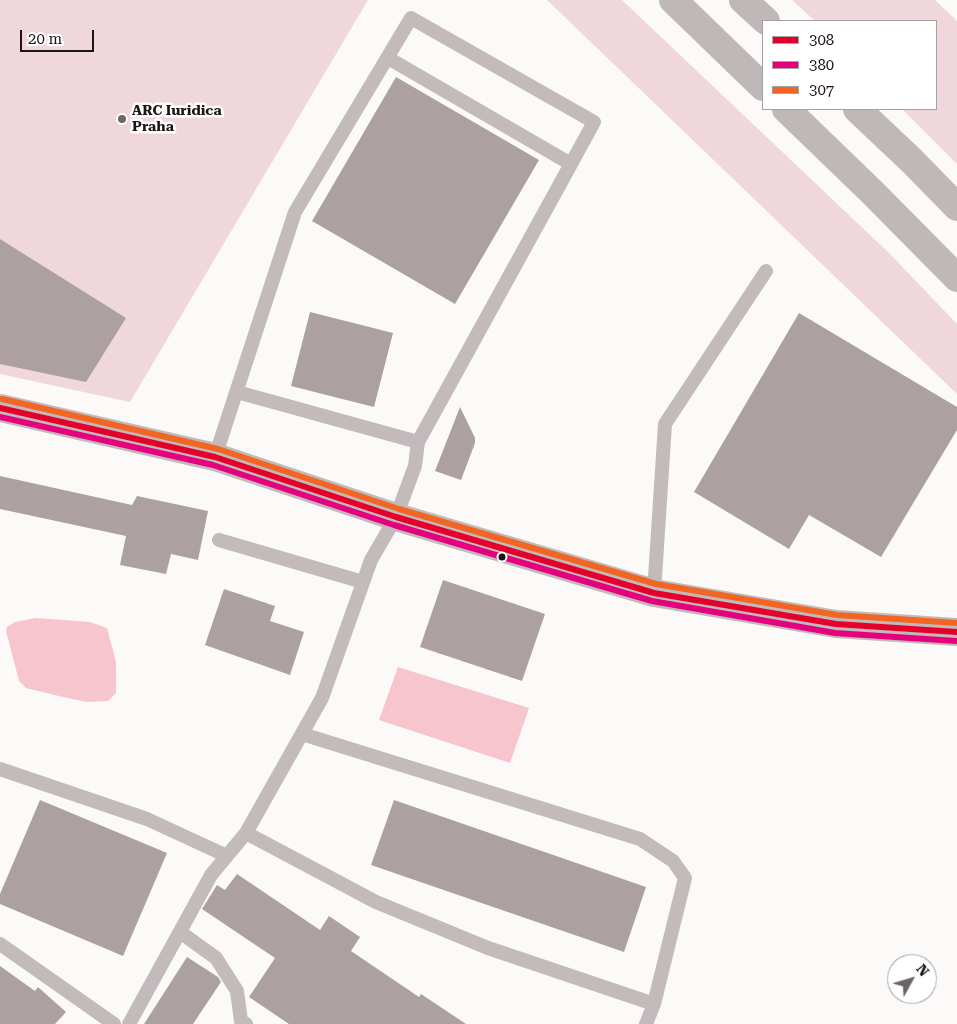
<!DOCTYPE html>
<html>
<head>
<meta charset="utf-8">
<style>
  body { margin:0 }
  #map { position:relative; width:957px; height:1024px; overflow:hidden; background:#fcf9f9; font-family:"Roboto Serif",serif }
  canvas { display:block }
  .legend { position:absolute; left:762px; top:20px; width:175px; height:90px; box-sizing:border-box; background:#fff; border:1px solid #a5a1a2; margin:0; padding:6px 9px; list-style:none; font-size:15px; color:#1e1416 }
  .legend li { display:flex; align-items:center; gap:10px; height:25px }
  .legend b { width:25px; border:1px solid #a5a1a2 }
  .north { position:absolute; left:887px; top:954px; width:50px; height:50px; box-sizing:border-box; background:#fff; border:1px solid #a5a1a2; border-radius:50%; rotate:51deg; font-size:14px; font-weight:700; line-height:20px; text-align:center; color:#1e1416 }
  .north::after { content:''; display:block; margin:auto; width:18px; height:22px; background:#6c6465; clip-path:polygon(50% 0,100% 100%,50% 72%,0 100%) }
  .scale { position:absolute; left:20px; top:30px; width:74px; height:22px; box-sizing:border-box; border:2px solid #1e1416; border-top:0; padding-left:6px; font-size:15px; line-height:18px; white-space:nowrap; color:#1e1416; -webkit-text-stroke:4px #fff; paint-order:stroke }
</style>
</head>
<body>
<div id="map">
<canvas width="957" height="1024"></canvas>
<ul class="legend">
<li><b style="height:6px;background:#e4002b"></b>308</li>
<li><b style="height:6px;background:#e5007d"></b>380</li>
<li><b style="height:6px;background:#f26522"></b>307</li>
</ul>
<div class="north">N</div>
<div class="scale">20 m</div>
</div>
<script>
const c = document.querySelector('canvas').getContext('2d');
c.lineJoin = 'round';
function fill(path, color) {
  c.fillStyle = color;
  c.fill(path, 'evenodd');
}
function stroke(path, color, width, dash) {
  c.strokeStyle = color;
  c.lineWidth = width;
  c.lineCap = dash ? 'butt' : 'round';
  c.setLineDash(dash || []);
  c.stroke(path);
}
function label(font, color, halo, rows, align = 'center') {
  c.font = font + ' "Roboto Serif",serif';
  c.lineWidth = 5;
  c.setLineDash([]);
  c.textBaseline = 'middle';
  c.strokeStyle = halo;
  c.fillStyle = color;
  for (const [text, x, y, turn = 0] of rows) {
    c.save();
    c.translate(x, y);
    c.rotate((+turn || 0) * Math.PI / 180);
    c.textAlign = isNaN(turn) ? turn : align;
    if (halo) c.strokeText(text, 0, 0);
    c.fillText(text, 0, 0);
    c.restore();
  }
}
const green = new Path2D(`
  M 0,0 L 368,0 L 130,402 L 0,374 Z
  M 547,0 L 622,0 L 889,253 L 957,324 L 957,394 Z
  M 792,0 L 935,0 L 957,21 L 957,164 L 902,109 L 936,109 L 936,21 L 815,21 Z`);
const water = new Path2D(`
  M 36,618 L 90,622 L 107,628 L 116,662 L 116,693 L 108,701 L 87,702 L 63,697 L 26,688 L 19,681 L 6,631 L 7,627 L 15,622 Z
  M 398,667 L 529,708 L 510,763 L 379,720 Z`);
const building = new Path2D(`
  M 396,77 L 539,160 L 455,304 L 312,221 Z
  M 0,239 L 126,318 L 86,382 L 0,364 Z
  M 310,312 L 393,333 L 374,407 L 291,386 Z
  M 799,313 L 957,407 L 957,430 L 881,557 L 809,515 L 789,549 L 694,492 Z
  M 460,407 L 475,438 L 475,443 L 461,480 L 435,471 Z
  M 0,476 L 132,505 L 137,496 L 208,511 L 198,560 L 171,554 L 166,574 L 120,565 L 126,536 L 0,509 Z
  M 443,580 L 545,614 L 522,681 L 420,647 Z
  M 224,589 L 275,606 L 270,621 L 304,632 L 290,675 L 205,645 Z
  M 40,800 L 167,853 L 123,956 L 0,904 L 0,894 Z
  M 394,800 L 646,887 L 624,952 L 371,865 Z
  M 237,874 L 320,930 L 329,916 L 360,937 L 351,951 L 419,997 L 421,994 L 466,1024 L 289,1024 L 249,997 L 275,958 L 202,909 L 217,885 L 225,890 Z
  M 187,957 L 218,977 L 221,982 L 193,1024 L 144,1024 Z
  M 0,966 L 35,991 L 38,987 L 66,1012 L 55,1024 L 0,1024 Z`);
const service = new Path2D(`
  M 237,392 L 418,442
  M 215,457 L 295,212 L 411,18 L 594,122 L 571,164
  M 219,540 L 363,582
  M 654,593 L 665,424 L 766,271
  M 302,734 L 640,839 L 673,861 L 685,878 L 654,1004 L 646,1024
  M 0,769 L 147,819 L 227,856
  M 246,833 L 376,902 L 488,948 L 654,1004
  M 180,932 L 216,958 L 237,991 L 241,1021 L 246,1024
  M 0,944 L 114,1024
  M 129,1024 L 211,875 L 246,833 L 322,698 L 371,560 L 396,517 L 415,466 L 418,442 L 571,164 L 388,58`);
const secondary = new Path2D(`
  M 0,408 L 215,457 L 396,517 L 654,593 L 836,624 L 957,632`);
const motorway = new Path2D(`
  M 673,0 L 763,87
  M 743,0 L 766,21
  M 786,109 L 873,193 L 957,278
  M 857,109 L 912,161 L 957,207`);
const bus1 = new Path2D(`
  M 0,408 L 215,457 L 396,517 L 654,593 L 836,624 L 957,632`);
const bus2 = new Path2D(`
  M 0,417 L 213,465 L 394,525 L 652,601 L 835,633 L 956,641`);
const bus3 = new Path2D(`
  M 2,399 L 218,449 L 399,509 L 656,584 L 837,615 L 957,623`);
const markers = [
  [122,119,5,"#6c6465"],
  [502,557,4.5,"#1e1416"]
];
const poiNames = [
  ["ARC Iuridica",132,111],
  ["Praha",132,127]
];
fill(green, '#f0d7db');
fill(water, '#f7c5cd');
fill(building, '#ada0a2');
stroke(service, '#c3babc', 14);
stroke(secondary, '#c2b9ba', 28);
stroke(motorway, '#c0b7b8', 28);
stroke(bus1, '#e4002b', 6);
stroke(bus2, '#e5007d', 6);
stroke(bus3, '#f26522', 6);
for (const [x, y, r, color] of markers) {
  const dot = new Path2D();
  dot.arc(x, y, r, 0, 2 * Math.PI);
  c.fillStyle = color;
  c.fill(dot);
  stroke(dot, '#fff', 2);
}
label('bold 14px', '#1e1416', '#fff', poiNames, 'left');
</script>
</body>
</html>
